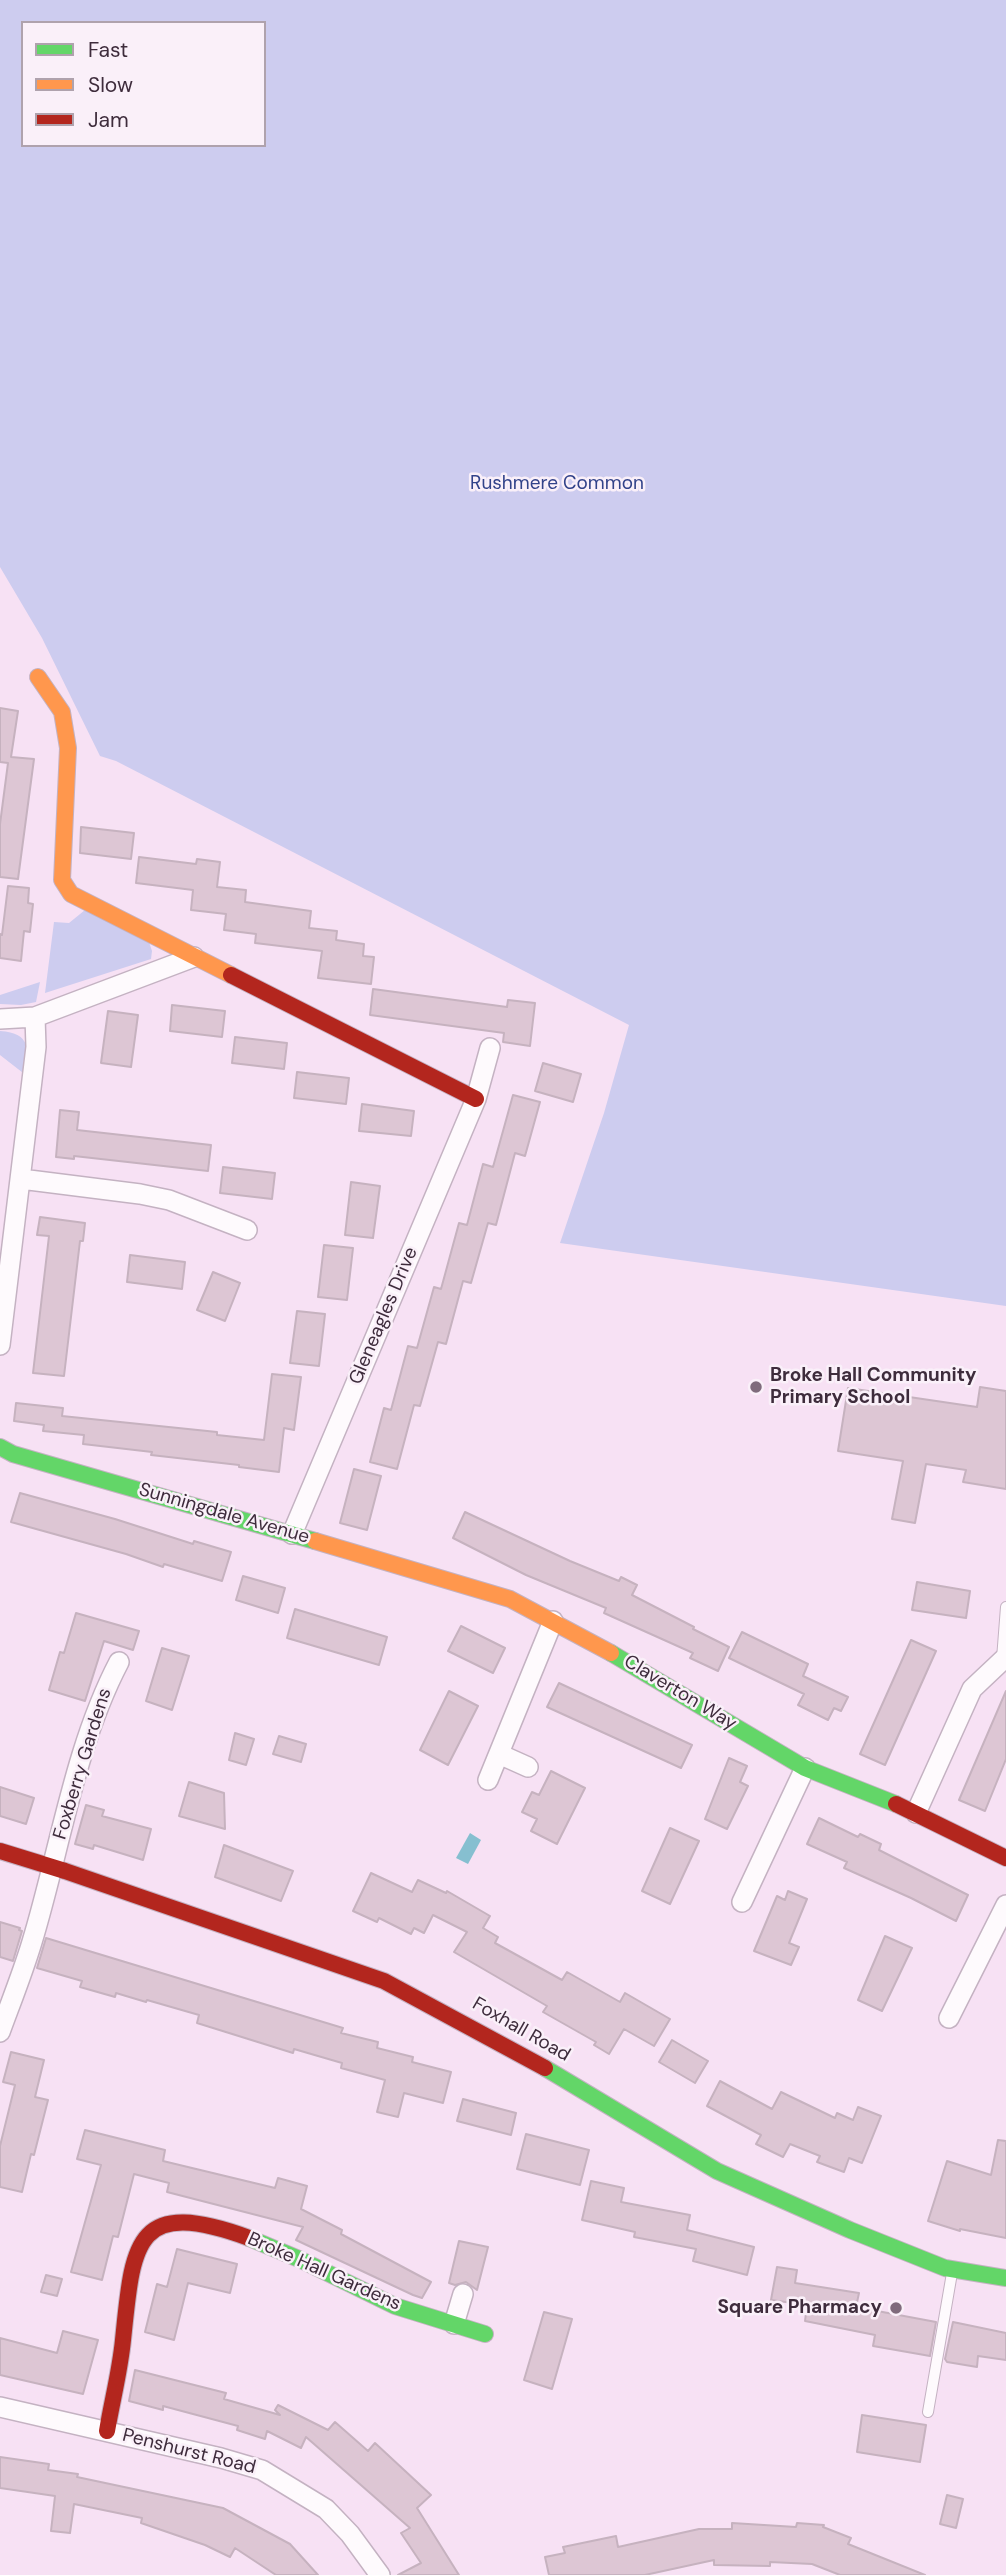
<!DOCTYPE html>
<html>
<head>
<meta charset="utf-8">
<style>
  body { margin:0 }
  #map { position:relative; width:1006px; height:2575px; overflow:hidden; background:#f7e1f4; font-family:"DM Sans",sans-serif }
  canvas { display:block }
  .legend { position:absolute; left:21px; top:21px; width:245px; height:126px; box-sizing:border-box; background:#faf0f9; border:2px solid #afa2ad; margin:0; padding:9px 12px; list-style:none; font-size:21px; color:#3e2c3c }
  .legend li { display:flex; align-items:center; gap:14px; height:35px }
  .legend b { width:35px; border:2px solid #afa2ad }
</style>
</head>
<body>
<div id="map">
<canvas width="1006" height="2575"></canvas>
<ul class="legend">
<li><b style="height:9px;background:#63d668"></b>Fast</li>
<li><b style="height:9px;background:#ff974d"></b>Slow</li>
<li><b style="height:9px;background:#b3261e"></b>Jam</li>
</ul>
</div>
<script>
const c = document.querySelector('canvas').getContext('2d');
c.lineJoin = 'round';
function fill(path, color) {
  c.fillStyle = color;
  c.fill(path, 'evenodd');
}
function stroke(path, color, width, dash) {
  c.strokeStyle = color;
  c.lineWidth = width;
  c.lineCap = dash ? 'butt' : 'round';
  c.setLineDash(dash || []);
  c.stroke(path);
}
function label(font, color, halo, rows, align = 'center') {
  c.font = font + ' "DM Sans",sans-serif';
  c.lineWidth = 5;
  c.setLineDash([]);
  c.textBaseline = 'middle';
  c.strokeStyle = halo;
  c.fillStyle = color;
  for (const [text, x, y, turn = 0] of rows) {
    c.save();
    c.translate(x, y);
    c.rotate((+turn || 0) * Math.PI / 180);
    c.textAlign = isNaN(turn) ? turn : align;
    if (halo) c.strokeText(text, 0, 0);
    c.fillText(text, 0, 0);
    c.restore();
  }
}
const green = new Path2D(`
  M 0,0 L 1006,0 L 1006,1306 L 560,1243 L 604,1113 L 629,1025 L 116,761 L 100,756 L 42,638 L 0,567 ZM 23,23 L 264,23 L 264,145 L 23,145 Z
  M 85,910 L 149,942 L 152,951 L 151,959 L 45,993 L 54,922 L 69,923 Z
  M 40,982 L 36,1002 L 21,1005 L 0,1004 L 0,995 Z
  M 0,1031 C 32,1033 28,1050 27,1076 L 0,1055 Z`);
const water = new Path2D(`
  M 470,1833 L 481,1840 L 468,1864 L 456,1858 Z`);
const building = new Path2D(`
  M 0,708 L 18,711 L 11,757 L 34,759 L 18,879 L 0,877 L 0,824 L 8,763 L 0,762 Z
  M 81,827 L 134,833 L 131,859 L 80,853 Z
  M 139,857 L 196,864 L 197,859 L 220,862 L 217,887 L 246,890 L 245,902 L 311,911 L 309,928 L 337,931 L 336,940 L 364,944 L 363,956 L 374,957 L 371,984 L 318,978 L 322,951 L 255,943 L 256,934 L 224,930 L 226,914 L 191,910 L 193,890 L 136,883 Z
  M 8,886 L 29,888 L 28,903 L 33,904 L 30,932 L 24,931 L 21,961 L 0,958 L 0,934 L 2,935 Z
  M 373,989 L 507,1007 L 508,1000 L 535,1003 L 530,1046 L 503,1042 L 504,1033 L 370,1015 Z
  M 172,1005 L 225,1011 L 222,1037 L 170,1031 Z
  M 108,1011 L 138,1015 L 131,1067 L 101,1063 Z
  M 235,1037 L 287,1043 L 284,1069 L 232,1063 Z
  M 543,1063 L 581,1074 L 573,1102 L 535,1091 Z
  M 297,1072 L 349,1078 L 346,1104 L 294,1098 Z
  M 513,1095 L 540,1102 L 525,1156 L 515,1153 L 496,1225 L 488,1223 L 471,1283 L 463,1281 L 446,1344 L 438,1342 L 420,1406 L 414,1405 L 397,1469 L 370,1462 L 384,1408 L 391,1410 L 408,1346 L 417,1348 L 434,1287 L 441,1289 L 459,1223 L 467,1225 L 483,1164 L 493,1167 Z
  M 362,1104 L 414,1111 L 411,1136 L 359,1131 Z
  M 60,1110 L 79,1112 L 77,1130 L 211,1145 L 208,1171 L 74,1156 L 74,1159 L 56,1157 Z
  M 223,1167 L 275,1173 L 272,1199 L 220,1193 Z
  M 351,1182 L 380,1186 L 373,1238 L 345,1235 Z
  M 40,1217 L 85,1223 L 83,1241 L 80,1241 L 64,1376 L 33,1373 L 49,1236 L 37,1235 Z
  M 324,1245 L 353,1248 L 347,1300 L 318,1297 Z
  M 130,1255 L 185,1262 L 182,1289 L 127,1282 Z
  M 213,1272 L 240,1283 L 225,1321 L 197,1310 Z
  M 297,1311 L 325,1314 L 319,1366 L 290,1363 Z
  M 272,1374 L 301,1377 L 294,1430 L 284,1428 L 279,1472 L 239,1467 L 239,1465 L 151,1455 L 152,1452 L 83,1444 L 84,1435 L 43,1431 L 44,1425 L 14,1421 L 16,1403 L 63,1408 L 62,1416 L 217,1432 L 217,1435 L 264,1440 Z
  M 980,1387 L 1006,1391 L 1006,1489 L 963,1482 L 966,1470 L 926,1464 L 915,1523 L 892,1519 L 903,1461 L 838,1451 L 848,1388 L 977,1407 Z
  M 354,1469 L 381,1476 L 367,1530 L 340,1523 Z
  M 20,1493 L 115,1519 L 193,1544 L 194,1541 L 231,1552 L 222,1581 L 164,1564 L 163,1567 L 126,1554 L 11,1522 Z
  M 465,1512 L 570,1561 L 619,1581 L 621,1577 L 637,1585 L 632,1595 L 694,1627 L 693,1629 L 729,1647 L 718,1671 L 690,1658 L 693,1653 L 604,1613 L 606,1608 L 526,1575 L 453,1538 Z
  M 243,1576 L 285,1588 L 278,1613 L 236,1600 Z
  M 917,1582 L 970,1591 L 966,1618 L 912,1610 Z
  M 295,1609 L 387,1637 L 379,1665 L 287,1638 Z
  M 76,1613 L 139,1631 L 133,1650 L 104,1641 L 85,1701 L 49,1690 L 60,1652 L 64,1653 Z
  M 461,1626 L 505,1648 L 493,1673 L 448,1651 Z
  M 742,1632 L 808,1664 L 803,1676 L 848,1697 L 841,1711 L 834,1708 L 828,1720 L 798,1705 L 804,1694 L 729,1658 Z
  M 911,1640 L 936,1651 L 885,1765 L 860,1754 Z
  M 162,1648 L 189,1656 L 172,1710 L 146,1701 Z
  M 559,1683 L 692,1745 L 681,1768 L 547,1707 Z
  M 449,1691 L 478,1706 L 448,1765 L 420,1750 Z
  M 1006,1691 L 1006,1759 L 985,1811 L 959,1800 Z
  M 235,1733 L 254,1739 L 246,1765 L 229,1760 Z
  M 279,1736 L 306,1744 L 301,1762 L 273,1754 Z
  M 729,1758 L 747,1766 L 740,1782 L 748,1786 L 727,1829 L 705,1819 Z
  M 551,1771 L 585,1788 L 557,1844 L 531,1831 L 537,1819 L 522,1812 L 532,1792 L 539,1795 Z
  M 189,1782 L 224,1793 L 225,1829 L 179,1816 Z
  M 0,1787 L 34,1798 L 26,1824 L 0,1816 Z
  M 86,1805 L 104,1810 L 102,1816 L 151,1829 L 143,1860 L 94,1845 L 93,1849 L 75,1844 Z
  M 819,1818 L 858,1837 L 860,1834 L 881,1844 L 879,1850 L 968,1895 L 956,1921 L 911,1898 L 844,1868 L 847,1862 L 807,1844 Z
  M 670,1828 L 699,1841 L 670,1904 L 642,1891 Z
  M 224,1845 L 293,1871 L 281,1901 L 215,1877 Z
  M 371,1873 L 412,1892 L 418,1880 L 446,1893 L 447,1891 L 490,1916 L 483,1928 L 498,1937 L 495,1943 L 562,1980 L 567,1972 L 620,2002 L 625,1993 L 670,2019 L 654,2046 L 624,2029 L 609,2054 L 594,2045 L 596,2042 L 543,2012 L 547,2006 L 454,1952 L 467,1932 L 433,1915 L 424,1933 L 414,1928 L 411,1934 L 379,1918 L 377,1922 L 353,1911 Z
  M 788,1891 L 807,1899 L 789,1943 L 799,1947 L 791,1965 L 754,1951 L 777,1896 L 785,1900 Z
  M 0,1922 L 20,1928 L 19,1930 L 22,1931 L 13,1961 L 0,1957 Z
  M 885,1936 L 912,1948 L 882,2011 L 858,2000 Z
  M 46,1938 L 343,2028 L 341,2033 L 378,2042 L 377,2048 L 413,2057 L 412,2062 L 451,2072 L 443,2103 L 404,2093 L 398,2117 L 377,2112 L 385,2080 L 341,2068 L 342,2063 L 294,2049 L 293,2053 L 197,2023 L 199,2015 L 147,2000 L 146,2002 L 116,1993 L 115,1997 L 80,1987 L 82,1981 L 37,1968 Z
  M 672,2040 L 708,2061 L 695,2083 L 659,2062 Z
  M 11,2052 L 44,2060 L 35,2097 L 48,2100 L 34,2155 L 31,2154 L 22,2192 L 0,2187 L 0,2146 L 15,2085 L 3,2082 Z
  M 720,2081 L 772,2109 L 781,2092 L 835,2118 L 837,2113 L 853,2120 L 858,2107 L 881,2116 L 862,2163 L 849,2158 L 844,2172 L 817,2162 L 820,2156 L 790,2144 L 783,2157 L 756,2144 L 761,2135 L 707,2106 Z
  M 463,2099 L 516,2113 L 511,2135 L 457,2121 Z
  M 85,2130 L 165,2150 L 163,2161 L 275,2188 L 278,2178 L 307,2186 L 301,2209 L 342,2230 L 341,2234 L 431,2282 L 422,2298 L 413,2295 L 296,2240 L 303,2227 L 167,2192 L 169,2183 L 134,2174 L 118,2237 L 113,2236 L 102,2280 L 71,2272 L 101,2165 L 77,2159 Z
  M 526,2134 L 589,2150 L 580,2185 L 517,2169 Z
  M 998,2140 L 1006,2141 L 1006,2238 L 960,2229 L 960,2231 L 928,2221 L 947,2161 L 991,2175 Z
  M 591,2181 L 624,2188 L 621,2202 L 690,2215 L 687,2230 L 754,2247 L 747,2275 L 693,2261 L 696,2249 L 634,2237 L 635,2232 L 582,2220 Z
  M 459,2241 L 488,2247 L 477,2290 L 466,2282 L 455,2285 L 449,2283 Z
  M 177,2249 L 237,2264 L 230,2293 L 188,2283 L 174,2340 L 145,2332 L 157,2284 L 167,2287 Z
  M 777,2267 L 797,2270 L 795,2283 L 859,2293 L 856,2307 L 936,2322 L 930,2356 L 873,2346 L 875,2335 L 805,2321 L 807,2305 L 771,2300 Z
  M 46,2275 L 62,2279 L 57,2296 L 41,2292 Z
  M 544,2312 L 572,2319 L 552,2389 L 524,2380 Z
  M 953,2322 L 1006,2333 L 1006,2360 L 978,2356 L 977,2367 L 947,2362 L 945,2359 Z
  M 63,2331 L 98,2340 L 83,2394 L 0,2375 L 0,2338 L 57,2353 Z
  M 135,2370 L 226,2393 L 224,2399 L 280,2415 L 275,2410 L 278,2405 L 328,2430 L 335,2422 L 368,2451 L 375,2443 L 431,2495 L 417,2508 L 459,2575 L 398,2575 L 421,2563 L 401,2533 L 410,2528 L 306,2437 L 301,2448 L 267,2431 L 265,2439 L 237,2430 L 238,2426 L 163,2406 L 163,2410 L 129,2401 Z
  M 862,2415 L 926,2425 L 920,2462 L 857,2452 Z
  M 0,2457 L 49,2464 L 48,2470 L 78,2474 L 77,2477 L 223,2508 L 290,2544 L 318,2575 L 276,2575 L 235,2548 L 230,2557 L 205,2545 L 141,2523 L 142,2518 L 74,2504 L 70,2533 L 51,2531 L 55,2496 L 0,2488 Z
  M 947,2495 L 963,2499 L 956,2528 L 940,2524 Z
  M 732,2523 L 796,2527 L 797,2523 L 824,2525 L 823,2527 L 851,2538 L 848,2544 L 925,2575 L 840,2575 L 812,2564 L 770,2562 L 770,2566 L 714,2565 L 714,2560 L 645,2575 L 549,2575 L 545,2557 L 565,2553 L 563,2547 L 616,2536 L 618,2547 L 699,2529 L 732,2529 Z`);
const lane = new Path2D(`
  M 1002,1659 L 1006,1607
  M 928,2412 L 952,2273`);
const street = new Path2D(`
  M 0,1019 L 35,1017 L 194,957
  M 21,1179 L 140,1194 L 169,1200 L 247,1230
  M 0,1345 L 36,1047 L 35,1017
  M 292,1534 L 476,1099 L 490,1048
  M 499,1754 L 528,1767
  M 488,1780 L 553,1621
  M 916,1813 L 972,1689 L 1006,1657
  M 742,1902 L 805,1768
  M 949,2018 L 1006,1905
  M 0,2032 C 11,2002 23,1972 32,1942 C 60,1850 74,1748 119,1662
  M 454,2324 L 463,2294
  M 0,2407 L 221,2458 L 262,2470 L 326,2509 L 350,2534 L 380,2575`);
const fast = new Path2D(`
  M 0,1447 L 13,1454 L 315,1541
  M 611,1653 L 805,1768 L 896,1804
  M 545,2068 L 717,2171 L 850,2230 L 945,2268 L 1006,2278
  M 249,2238 L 299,2259 L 395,2306 L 485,2334`);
const slow = new Path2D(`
  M 38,677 L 62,712 L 68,748 L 62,880 L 71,894 L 231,975
  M 315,1541 L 510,1599 L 611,1653`);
const jam = new Path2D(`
  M 231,975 L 476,1099
  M 896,1804 L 1006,1858
  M 0,1851 L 65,1871 L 384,1981 L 545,2068
  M 107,2431 C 112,2401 120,2371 123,2340 C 133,2243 134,2196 249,2238`);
const markers = [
  [756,1387,7,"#7f6b7c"],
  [896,2308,7,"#7f6b7c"]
];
const parkNames = [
  ["Rushmere Common",557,484]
];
const streetNames = [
  ["Gleneagles Drive",384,1316,-67],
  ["Sunningdale Avenue",224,1514,16],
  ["Claverton Way",680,1693,31],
  ["Foxberry Gardens",83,1764,-73],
  ["Foxhall Road",521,2030,30],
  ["Broke Hall Gardens",324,2272,24],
  ["Penshurst Road",189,2452,14]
];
const poiNames = [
  ["Broke Hall Community",770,1376],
  ["Primary School",770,1398],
  ["Square Pharmacy",882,2308,"right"]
];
fill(green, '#cdccef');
fill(water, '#86bfd0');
fill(building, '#ddc6d4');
stroke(building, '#c6b2bf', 2);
stroke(lane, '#c4b2c2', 12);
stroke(street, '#c4b2c2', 22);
stroke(fast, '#c4b2c2', 18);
stroke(slow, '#c4b2c2', 18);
stroke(jam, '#c4b2c2', 18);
stroke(lane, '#fefafd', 10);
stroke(street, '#fefafd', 19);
stroke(fast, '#63d668', 16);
stroke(slow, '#ff974d', 16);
stroke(jam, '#b3261e', 16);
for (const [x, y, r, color] of markers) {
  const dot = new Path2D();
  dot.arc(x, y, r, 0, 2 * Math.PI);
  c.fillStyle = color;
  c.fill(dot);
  stroke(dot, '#faf0f9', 2.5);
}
label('19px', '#32438a', '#faf0f9', parkNames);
label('19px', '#3e2c3c', '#faf0f9', streetNames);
label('bold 19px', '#3e2c3c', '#faf0f9', poiNames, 'left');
</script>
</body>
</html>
